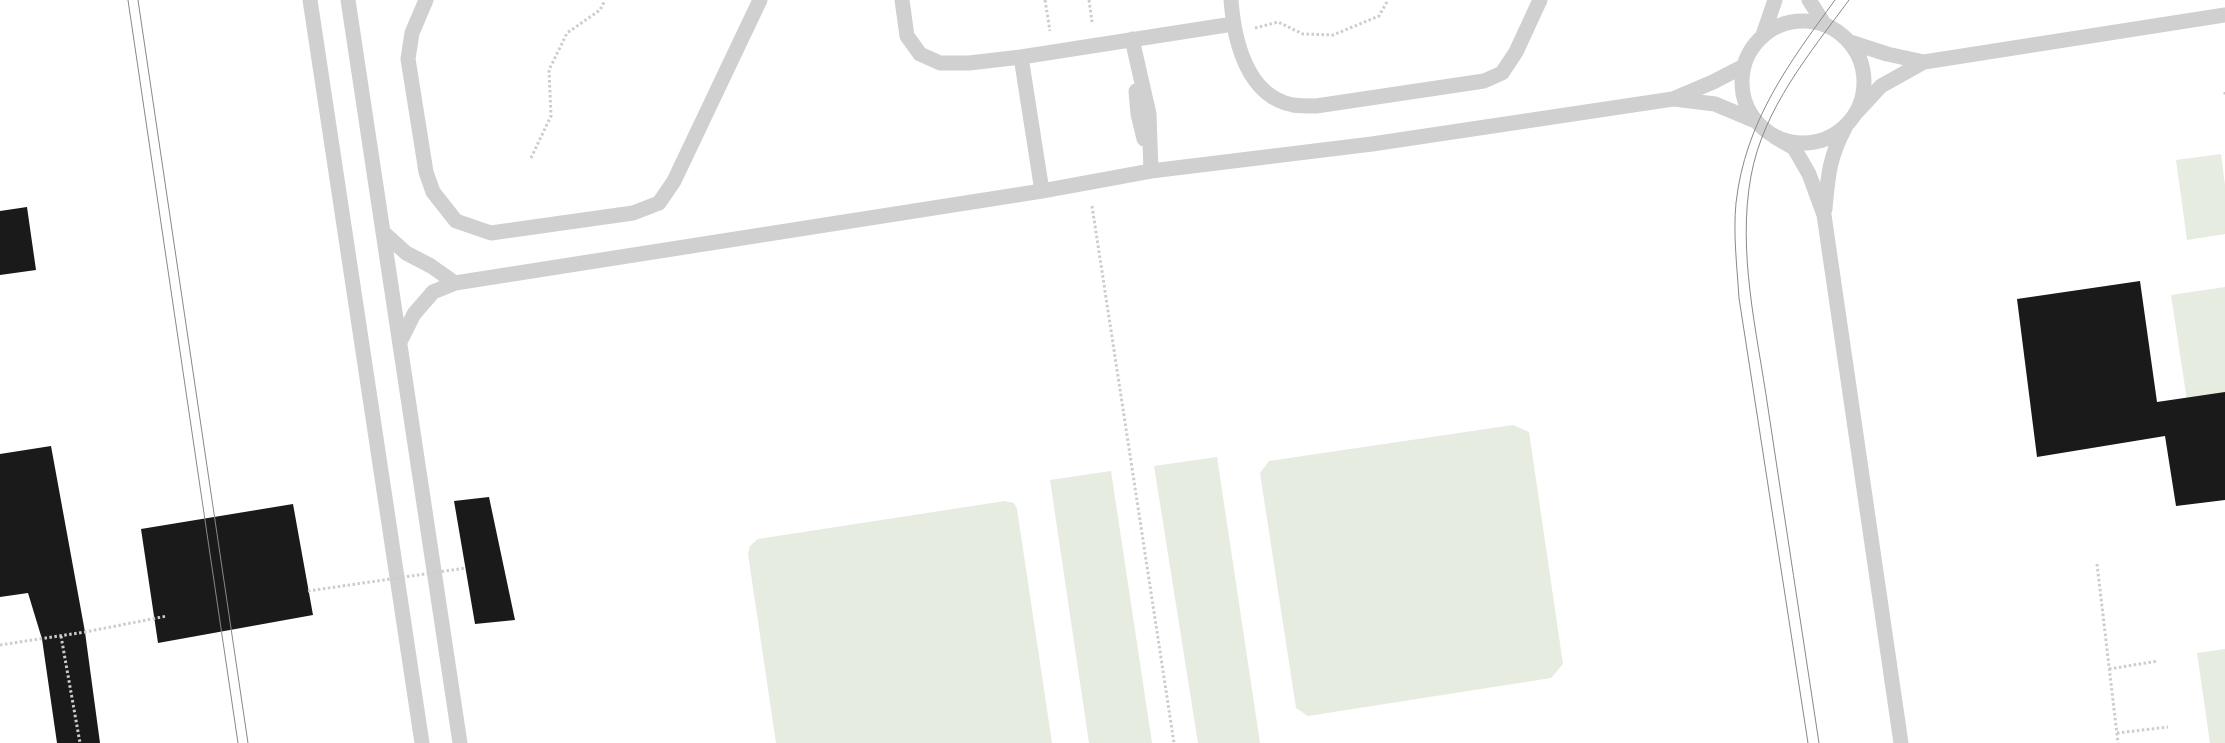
<!DOCTYPE html>
<html>
<head>
<meta charset="utf-8">
<style>
  body { margin:0 }
  canvas { display:block; background:#fff }
</style>
</head>
<body>
<canvas width="2225" height="743"></canvas>
<script>
const c = document.querySelector('canvas').getContext('2d');
c.lineJoin = 'round';
function fill(path, color) {
  c.fillStyle = color;
  c.fill(path, 'evenodd');
}
function stroke(path, color, width, dash) {
  c.strokeStyle = color;
  c.lineWidth = width;
  c.lineCap = dash ? 'butt' : 'round';
  c.setLineDash(dash || []);
  c.stroke(path);
}
const green = new Path2D(`
  M 2221,154 L 2225,185 L 2225,234 L 2187,240 L 2176,160 Z
  M 2225,287 L 2225,401 L 2188,407 L 2171,295 Z
  M 1513,425 L 1529,432 L 1563,664 L 1551,678 L 1308,716 L 1296,708 L 1260,473 L 1269,461 Z
  M 1217,457 L 1260,743 L 1198,743 L 1154,466 Z
  M 1111,471 L 1152,743 L 1089,743 L 1050,480 Z
  M 1005,501 L 1014,503 L 1017,509 L 1052,743 L 776,743 L 748,554 L 750,546 L 758,539 Z
  M 2225,649 L 2225,743 L 2210,743 L 2197,653 Z`);
const building = new Path2D(`
  M 27,207 L 36,270 L 0,275 L 0,211 Z
  M 2140,281 L 2157,402 L 2225,392 L 2225,500 L 2176,506 L 2165,436 L 2037,457 L 2017,299 Z
  M 51,446 L 85,632 L 100,743 L 57,743 L 42,639 L 28,593 L 0,597 L 0,454 Z
  M 489,497 L 515,620 L 475,624 L 454,501 Z
  M 293,504 L 313,615 L 158,643 L 141,529 Z`);
const path = new Path2D(`
  M 1045,0 L 1050,31
  M 1089,0 L 1092,22
  M 1255,28 L 1278,22 L 1303,34 L 1333,35 L 1379,16 L 1388,0
  M 2225,92 L 2225,95
  M 531,158 L 551,116 L 549,70 L 567,33 L 600,10 L 605,0
  M 1092,206 L 1174,743
  M 2097,564 L 2118,743
  M 61,636 L 80,743
  M 0,645 L 85,632 L 167,616
  M 2109,669 L 2158,661
  M 2117,733 L 2168,727`);
const minor = new Path2D(`
  M 310,0 L 422,743
  M 348,0 L 460,743
  M 426,0 L 412,33 L 408,59 L 426,172 L 433,192 L 456,221 L 491,233 L 633,213 L 659,203 L 674,181 L 760,0
  M 902,0 L 907,36 L 920,54 L 940,63 L 969,63 L 1021,57 L 1233,24
  M 1231,0 C 1234,39 1246,96 1293,105 C 1300,106 1308,106 1316,106 L 1484,81 L 1502,73 L 1516,52 L 1540,0
  M 1809,0 L 1825,25
  M1742 82a61 61 0 1 1 122 0a61 61 0 1 1-122 0Z
  M 1763,35 L 1775,0
  M 1132,39 L 1149,114 L 1151,171
  M 1850,42 L 1887,54 L 1924,62
  M 1021,57 L 1042,191
  M 1136,91 L 1138,114 L 1144,139
  M 1674,99 L 1715,104 L 1753,120
  M 1857,112 L 1881,86 L 1924,62 L 2225,15
  M 1775,137 L 1794,148 L 1809,174 L 1824,215 L 1901,743
  M 1825,209 C 1828,176 1829,158 1845,128
  M 383,232 L 406,253 L 431,266 L 455,283
  M 400,342 L 414,314 L 433,292 L 455,283 L 1042,191 L 1151,171 L 1372,144 L 1673,99 L 1713,82 L 1742,67`);
const tram = new Path2D(`
  M 128,0 L 238,743
  M 138,0 L 248,743
  M 1808,743 L 1739,298 C 1737,266 1733,234 1736,203 C 1745,122 1789,63 1835,0
  M 1819,743 C 1802,631 1785,520 1768,408 C 1757,332 1737,252 1751,176 C 1763,109 1810,53 1849,0`);
const pathBridge = new Path2D(`
  M 308,591 L 466,568`);
fill(green, '#e6ecdf');
fill(building, '#1a1a1a');
stroke(path, '#cdcdcd', 3, [2.5, 2.5]);
stroke(minor, '#d0d0d0', 15);
stroke(tram, '#888', 1);
stroke(pathBridge, '#cdcdcd', 3, [2.5, 2.5]);
</script>
</body>
</html>
